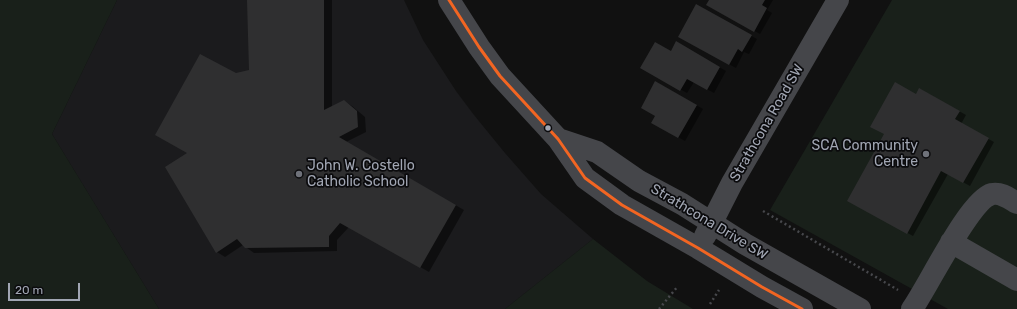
<!DOCTYPE html>
<html>
<head>
<meta charset="utf-8">
<style>
  body { margin:0 }
  #map { position:relative; width:1017px; height:309px; overflow:hidden; background:#111; font-family:Rubik,sans-serif }
  canvas { display:block }
  .scale { position:absolute; left:8px; top:283px; width:72px; height:18px; box-sizing:border-box; border:2px solid #a1a6b3; border-top:0; padding-left:5px; font-size:12px; line-height:14px; white-space:nowrap; color:#a1a6b3; -webkit-text-stroke:3px #0b0b0d; paint-order:stroke }
</style>
</head>
<body>
<div id="map">
<canvas width="1017" height="309"></canvas>
<div class="scale">20 m</div>
</div>
<script>
const c = document.querySelector('canvas').getContext('2d');
c.lineJoin = 'round';
function fill(path, color) {
  c.fillStyle = color;
  c.fill(path, 'evenodd');
}
function stroke(path, color, width, dash) {
  c.strokeStyle = color;
  c.lineWidth = width;
  c.lineCap = dash ? 'butt' : 'round';
  c.setLineDash(dash || []);
  c.stroke(path);
}
function label(font, color, halo, rows, align = 'center') {
  c.font = font + ' Rubik,sans-serif';
  c.lineWidth = 3.5;
  c.setLineDash([]);
  c.textBaseline = 'middle';
  c.strokeStyle = halo;
  c.fillStyle = color;
  for (const [text, x, y, turn = 0] of rows) {
    c.save();
    c.translate(x, y);
    c.rotate((+turn || 0) * Math.PI / 180);
    c.textAlign = isNaN(turn) ? turn : align;
    if (halo) c.strokeText(text, 0, 0);
    c.fillText(text, 0, 0);
    c.restore();
  }
}
const built = new Path2D(`
  M 117,0 L 404,0 L 423,40 L 456,91 L 474,115 L 505,153 L 541,194 L 593,239 L 505,309 L 159,309 L 52,134 Z`);
const green = new Path2D(`
  M 0,0 L 117,0 L 52,134 L 159,309 L 0,309 Z
  M 892,0 L 1017,0 L 1017,309 L 948,309 L 770,210 Z
  M 593,239 L 647,281 L 693,309 L 505,309 Z`);
const shadow = new Path2D(`
  M 248,0 L 332,0 L 332,107 L 344,101 L 352,106 L 365,117 L 366,132 L 346,142 L 464,210 L 429,272 L 349,227 L 337,240 L 337,251 L 254,253 L 243,245 L 225,257 L 217,252 L 189,153 L 236,74 L 250,71 Z
  M 710,0 L 773,0 L 767,10 L 772,13 L 760,34 L 707,5 Z
  M 697,6 L 757,39 L 749,54 L 744,52 L 736,68 L 679,37 Z
  M 677,43 L 726,71 L 714,93 L 694,82 L 687,93 L 642,68 L 672,52 Z
  M 656,82 L 703,109 L 685,141 L 653,123 L 656,116 Z
  M 920,89 L 966,115 L 961,124 L 994,142 L 970,186 L 948,174 L 913,236 L 849,201 Z`);
const building = new Path2D(`
  M 247,0 L 324,0 L 324,110 L 344,100 L 357,111 L 358,127 L 339,137 L 456,205 L 420,268 L 340,223 L 329,236 L 329,247 L 245,248 L 237,239 L 216,253 L 165,167 L 187,153 L 155,135 L 200,54 L 236,73 L 249,70 Z
  M 709,0 L 765,0 L 762,5 L 767,8 L 754,32 L 706,5 Z
  M 696,4 L 752,35 L 742,52 L 738,49 L 729,65 L 678,37 Z
  M 676,41 L 720,67 L 707,90 L 687,79 L 680,91 L 640,68 L 655,42 L 671,51 Z
  M 655,81 L 697,105 L 678,138 L 651,123 L 655,116 L 641,108 Z
  M 895,82 L 916,94 L 919,88 L 960,111 L 955,119 L 989,138 L 963,183 L 941,171 L 907,234 L 847,201 L 884,134 L 870,127 Z`);
const path = new Path2D(`
  M 763,211 L 898,290
  M 710,304 L 719,290
  M 659,309 L 678,286`);
const minor = new Path2D(`
  M 449,0 L 479,47 L 500,76 L 558,139 L 585,178 L 622,205 L 698,248 L 762,287 L 802,309
  M 558,139 L 597,152 L 639,181 L 682,204 L 745,244 L 860,309
  M 705,236 L 732,183 L 838,0
  M 951,242 L 1017,280
  M 912,309 C 928,287 969,200 992,194 C 1001,192 1010,199 1017,203`);
const bus1 = new Path2D(`
  M 449,0 L 479,47 L 500,76 L 558,139 L 585,178 L 622,205 L 698,248 L 762,287 L 802,309`);
const markers = [
  [548,128,3.5,"#a1a6b3"],
  [926,154,4,"#6f727a"],
  [299,174,4,"#6f727a"]
];
const streetNames = [
  ["Strathcona Road SW",767,123,-60],
  ["Strathcona Drive SW",709,222,31]
];
const poiNames = [
  ["SCA Community",918,146],
  ["Centre",918,162],
  ["John W. Costello",307,166,"left"],
  ["Catholic School",307,182,"left"]
];
fill(built, '#1b1b1d');
fill(green, '#19201a');
fill(shadow, '#0007');
fill(building, '#2f2f30');
stroke(path, '#47484c', 2.5, [2, 3]);
stroke(minor, '#45464a', 22);
stroke(bus1, '#f26522', 3);
for (const [x, y, r, color] of markers) {
  const dot = new Path2D();
  dot.arc(x, y, r, 0, 2 * Math.PI);
  c.fillStyle = color;
  c.fill(dot);
  stroke(dot, '#0b0b0d', 1.5);
}
label('14px', '#a1a6b3', '#0b0b0d', streetNames);
label('14px', '#a1a6b3', '#0b0b0d', poiNames, 'right');
</script>
</body>
</html>
